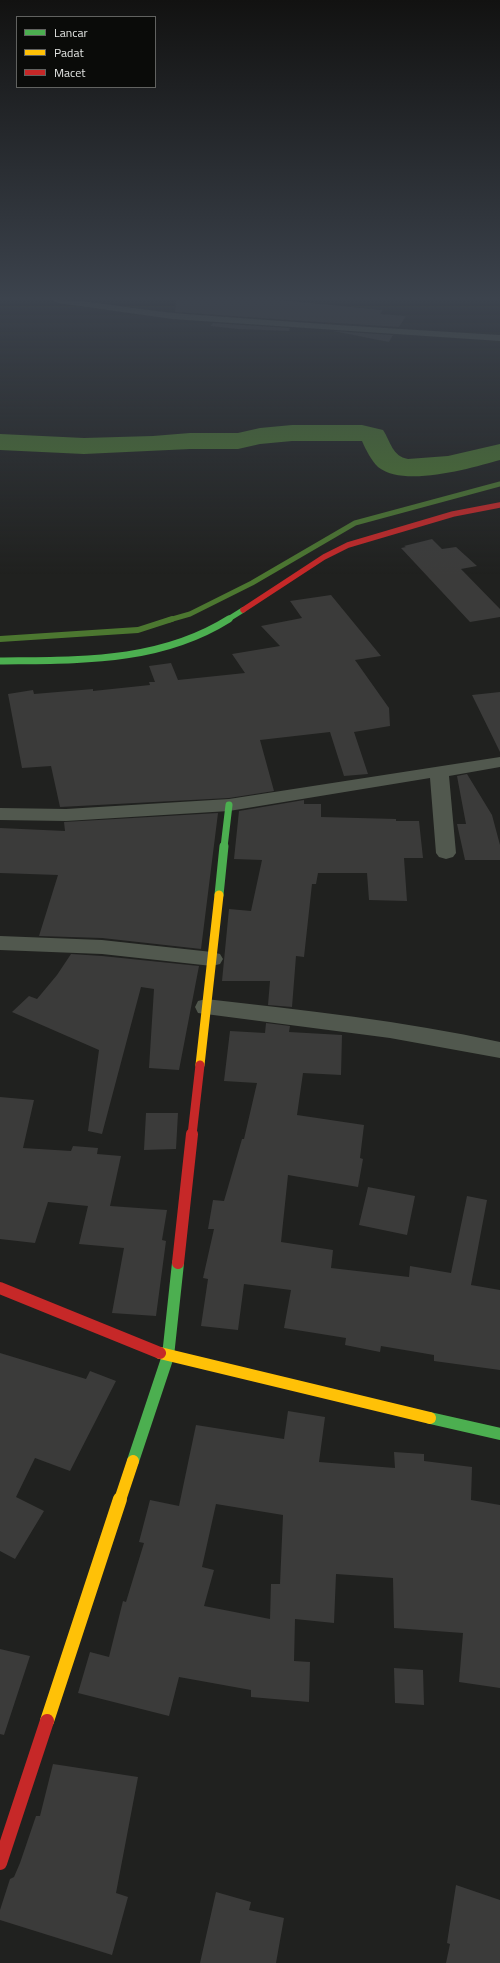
<!DOCTYPE html>
<html>
<head>
<meta charset="utf-8">
<style>
  body { margin:0 }
  #map { position:relative; width:500px; height:1963px; overflow:hidden; background:#20211f; font-family:"Titillium Web",sans-serif }
  canvas { display:block }
  .legend { position:absolute; left:16px; top:16px; width:140px; height:72px; box-sizing:border-box; background:#0a0b09; border:1px solid #616260; margin:0; padding:5px 7px; list-style:none; font-size:12px; color:#e3e5e3 }
  .legend li { display:flex; align-items:center; gap:8px; height:20px }
  .legend b { width:20px; border:1px solid #616260 }
</style>
</head>
<body>
<div id="map">
<canvas width="500" height="1963"></canvas>
<ul class="legend">
<li><b style="height:5px;background:#4caf50"></b>Lancar</li>
<li><b style="height:5px;background:#ffc107"></b>Padat</li>
<li><b style="height:5px;background:#c62828"></b>Macet</li>
</ul>
</div>
<script>
const c = document.querySelector('canvas').getContext('2d');
c.lineJoin = 'round';
function stroke(path, color, width, dash) {
  c.strokeStyle = color;
  c.lineWidth = width;
  c.lineCap = dash ? 'butt' : 'round';
  c.setLineDash(dash || []);
  c.stroke(path);
}
function fill(path, color) {
  c.fillStyle = color;
  c.fill(path, 'evenodd');
}
const streamFar1 = new Path2D(`
  M 169,620 L 190,614 L 252,583 L 355,523 L 500,484`);
const stream = new Path2D(`
  M 0,639 L 138,630 L 172,619`);
const river = new Path2D(`
  M 292,425 L 362,425 L 383,430 C 391,442 392,456 408,459 L 448,456 L 500,444 L 500,460 C 471,468 404,488 378,467 C 371,460 366,450 362,441 L 292,441 L 260,444 L 238,449 L 190,449 L 84,454 L 0,450 L 0,434 L 84,438 L 153,436 L 190,433 L 238,433 L 260,428 Z`);
const building = new Path2D(`
  M 176,300 L 279,300 L 383,310 L 380,314 L 406,316 L 399,327 L 303,321 L 175,312 Z
  M 213,323 L 290,328 L 289,331 L 238,329 L 210,326 Z
  M 333,331 L 393,335 L 389,342 Z
  M 432,539 L 442,549 L 456,547 L 477,566 L 461,569 L 500,609 L 500,617 L 470,622 L 401,548 L 406,547 L 404,546 Z
  M 331,595 L 381,656 L 355,660 L 389,708 L 390,726 L 354,732 L 368,774 L 344,776 L 330,732 L 260,740 L 274,791 L 229,798 L 60,807 L 51,766 L 22,768 L 8,694 L 33,690 L 34,694 L 93,689 L 93,691 L 150,685 L 149,682 L 155,682 L 149,666 L 171,663 L 178,680 L 245,673 L 232,654 L 280,646 L 261,626 L 302,618 L 290,601 Z
  M 500,692 L 500,752 L 472,695 Z
  M 467,774 L 492,815 L 500,845 L 500,860 L 465,860 L 457,824 L 466,824 L 457,776 Z
  M 304,800 L 304,804 L 321,804 L 321,817 L 396,819 L 396,821 L 419,821 L 423,858 L 404,858 L 407,901 L 369,900 L 367,873 L 318,873 L 316,884 L 312,884 L 304,957 L 296,956 L 292,1007 L 268,1005 L 270,981 L 222,981 L 229,909 L 251,911 L 262,860 L 234,859 L 239,811 Z
  M 218,813 L 201,949 L 102,938 L 39,936 L 58,875 L 0,873 L 0,828 L 65,831 L 64,822 Z
  M 71,954 L 102,956 L 199,966 L 179,1070 L 149,1068 L 154,989 L 141,987 L 102,1134 L 88,1131 L 99,1050 L 12,1012 L 29,996 L 37,999 L 57,975 Z
  M 266,1023 L 290,1026 L 289,1032 L 342,1035 L 341,1075 L 303,1073 L 297,1115 L 364,1125 L 360,1158 L 363,1159 L 358,1187 L 288,1175 L 281,1242 L 333,1250 L 331,1268 L 409,1277 L 410,1266 L 451,1273 L 467,1196 L 487,1200 L 471,1285 L 500,1290 L 500,1370 L 434,1361 L 434,1355 L 381,1346 L 380,1352 L 345,1345 L 346,1338 L 284,1328 L 291,1290 L 244,1284 L 238,1330 L 201,1326 L 208,1279 L 203,1278 L 214,1229 L 208,1229 L 213,1200 L 224,1201 L 242,1139 L 244,1139 L 257,1083 L 224,1081 L 230,1031 L 265,1033 Z
  M 0,1097 L 34,1100 L 23,1148 L 71,1151 L 73,1146 L 98,1148 L 97,1154 L 121,1156 L 110,1206 L 167,1210 L 162,1240 L 166,1241 L 156,1316 L 112,1313 L 124,1248 L 79,1244 L 88,1206 L 48,1202 L 35,1243 L 0,1239 Z
  M 146,1113 L 178,1113 L 176,1149 L 144,1150 Z
  M 368,1187 L 415,1196 L 407,1235 L 359,1225 Z
  M 0,1353 L 86,1379 L 90,1371 L 116,1381 L 70,1471 L 35,1458 L 16,1497 L 44,1511 L 15,1559 L 0,1551 Z
  M 288,1411 L 325,1417 L 319,1462 L 395,1468 L 394,1452 L 424,1454 L 424,1461 L 472,1467 L 471,1500 L 500,1505 L 500,1688 L 459,1682 L 463,1633 L 394,1628 L 393,1578 L 336,1574 L 334,1623 L 295,1619 L 294,1661 L 310,1662 L 309,1702 L 251,1697 L 251,1690 L 179,1677 L 169,1716 L 78,1693 L 90,1652 L 109,1657 L 123,1601 L 126,1602 L 144,1543 L 139,1542 L 150,1500 L 179,1506 L 196,1425 L 284,1439 ZM 216,1504 L 283,1515 L 280,1584 L 271,1584 L 270,1619 L 204,1606 L 214,1570 L 202,1567 Z
  M 0,1649 L 30,1656 L 4,1735 L 0,1734 Z
  M 394,1668 L 423,1670 L 424,1705 L 395,1703 Z
  M 53,1764 L 138,1777 L 116,1893 L 128,1897 L 112,1955 L 0,1920 L 0,1910 L 10,1879 L 14,1877 L 20,1863 L 36,1816 L 40,1816 Z
  M 456,1885 L 500,1900 L 500,1963 L 446,1963 L 450,1944 L 447,1943 Z
  M 216,1892 L 251,1902 L 249,1910 L 284,1918 L 276,1963 L 200,1963 Z`);
const street = new Path2D(`
  M 53,300 C 98,300 141,311 186,314 C 290,322 395,329 500,335 L 500,341 L 172,319 L 58,303 Z
  M 500,757 L 500,767 L 449,776 L 456,853 L 453,857 L 446,859 L 439,857 L 436,853 L 430,778 L 229,811 L 66,821 L 0,820 L 0,808 L 66,809 L 229,799 Z
  M 0,936 L 102,940 L 212,952 L 220,954 L 223,959 L 220,964 L 212,966 L 102,954 L 0,950 Z
  M 206,999 C 305,1010 403,1021 500,1042 L 500,1058 L 390,1038 L 198,1013 L 195,1007 L 198,1001 Z`);
const fastFar3 = new Path2D(`
  M 227,620 L 243,610`);
const fastFar2 = new Path2D(`
  M 0,661 C 79,660 159,663 229,619
  M 224,847 L 229,805`);
const fastFar1 = new Path2D(`
  M 219,895 L 224,846`);
const fast = new Path2D(`
  M 430,1418 L 500,1434
  M 133,1461 L 168,1356 L 178,1263`);
const slowFar2 = new Path2D(`
  M 200,1065 L 219,895`);
const slowFar1 = new Path2D(`
  M 160,1353 L 430,1418
  M 120,1500 L 133,1461`);
const slow = new Path2D(`
  M 47,1721 L 120,1499`);
const jamFar3 = new Path2D(`
  M 243,610 L 324,557 L 348,545 L 453,514 L 500,505`);
const jamFar2 = new Path2D(`
  M 192,1135 L 200,1065`);
const jamFar1 = new Path2D(`
  M 178,1263 L 192,1134
  M 0,1288 L 160,1353`);
const jam = new Path2D(`
  M 0,1863 L 47,1721`);
stroke(streamFar1, '#4c7730', 5);
stroke(stream, '#4c7730', 6);
fill(river, '#4c7730');
fill(building, '#3b3b3a');
fill(street, '#51584e');
stroke(fastFar3, '#4caf50', 5.5);
stroke(fastFar2, '#4caf50', 7);
stroke(fastFar1, '#4caf50', 9);
stroke(fast, '#4caf50', 12);
stroke(slowFar2, '#ffc107', 9);
stroke(slowFar1, '#ffc107', 12);
stroke(slow, '#ffc107', 14);
stroke(jamFar3, '#c62828', 5.5);
stroke(jamFar2, '#c62828', 9);
stroke(jamFar1, '#c62828', 12);
stroke(jam, '#c62828', 14);
const sky = c.createLinearGradient(0, 0, 0, 575);
sky.addColorStop(0, '#121211');
sky.addColorStop(0.52, '#3c434d');
sky.addColorStop(1, '#3c434d00');
c.fillStyle = sky;
c.fillRect(0, 0, 500, 575);
</script>
</body>
</html>
